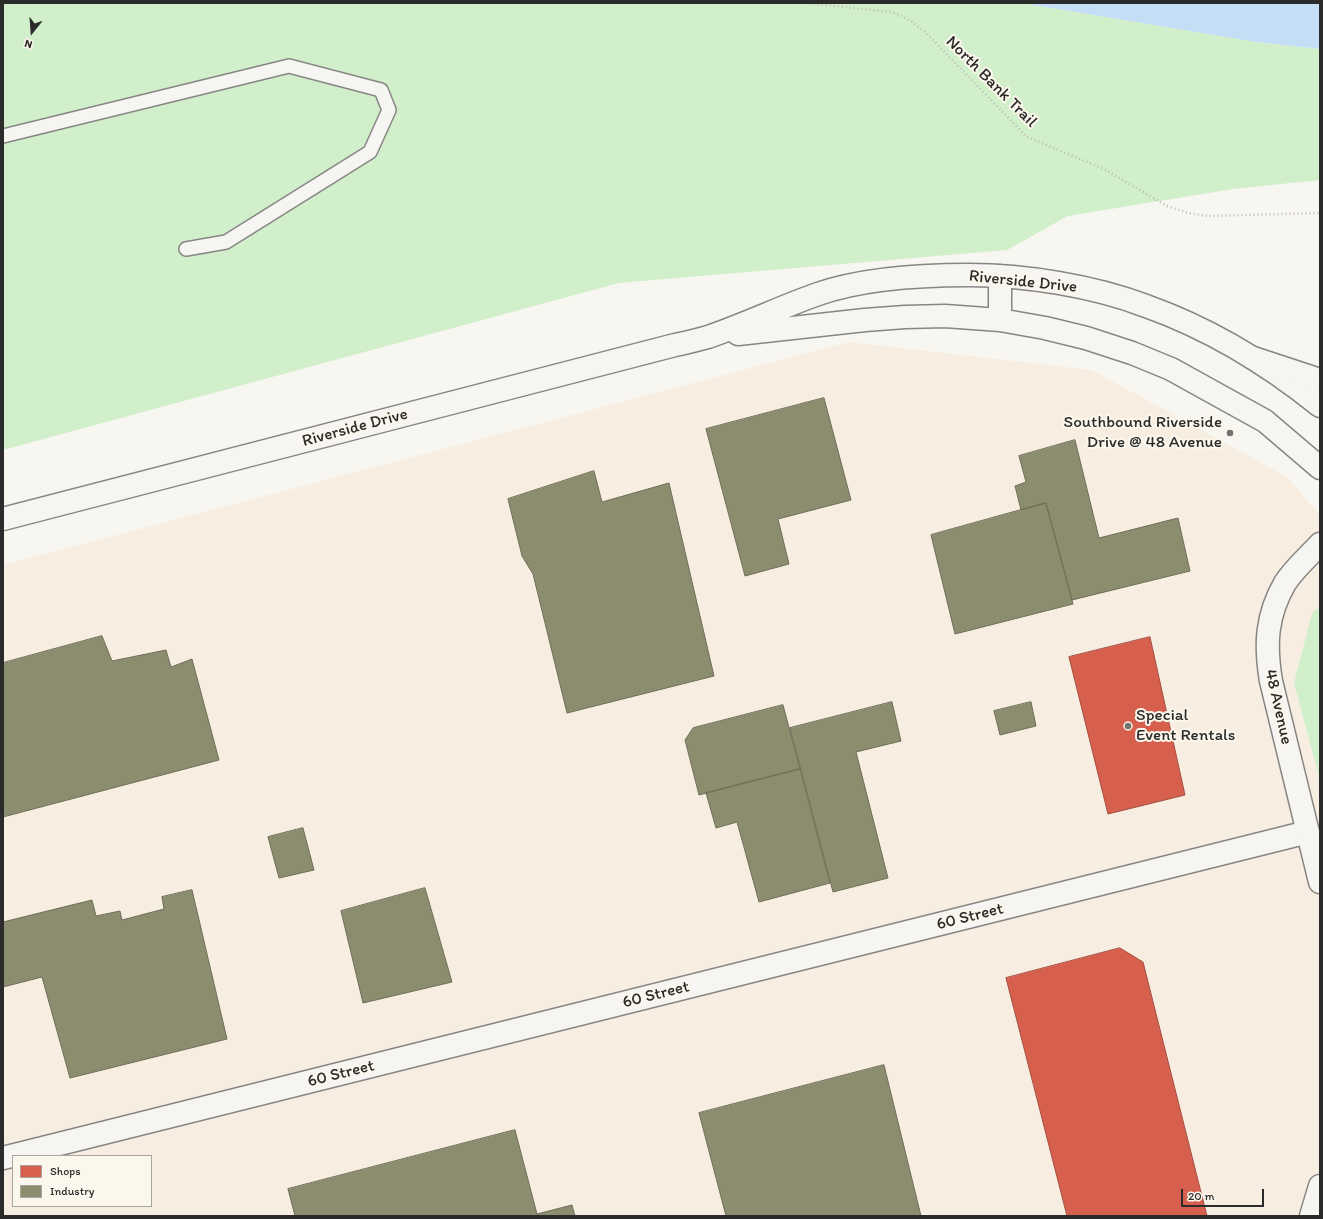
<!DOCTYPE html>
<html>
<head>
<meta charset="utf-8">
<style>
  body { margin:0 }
  #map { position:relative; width:1323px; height:1219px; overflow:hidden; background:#f8f6f0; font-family:Itim,sans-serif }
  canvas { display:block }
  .frame { position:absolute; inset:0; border:4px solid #2b2b2b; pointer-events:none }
  .legend { position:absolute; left:12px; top:1155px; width:140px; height:52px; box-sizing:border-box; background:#fbf7ec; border:1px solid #a8a59f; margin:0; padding:5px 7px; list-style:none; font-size:12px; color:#2b2b2b }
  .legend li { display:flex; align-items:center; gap:8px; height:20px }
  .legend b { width:20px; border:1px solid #a8a59f }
  .north { position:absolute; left:12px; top:12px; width:40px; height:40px; -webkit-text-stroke:3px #fbf7ec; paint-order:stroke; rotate:197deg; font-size:11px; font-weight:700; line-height:16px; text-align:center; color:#2b2b2b }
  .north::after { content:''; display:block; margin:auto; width:14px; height:18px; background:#2b2b2b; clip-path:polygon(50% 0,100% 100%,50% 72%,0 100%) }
  .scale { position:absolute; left:1181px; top:1189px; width:83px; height:18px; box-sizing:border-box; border:2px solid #2b2b2b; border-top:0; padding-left:5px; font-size:12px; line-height:14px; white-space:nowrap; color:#2b2b2b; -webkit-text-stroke:3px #fbf7ec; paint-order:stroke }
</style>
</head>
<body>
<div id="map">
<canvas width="1323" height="1219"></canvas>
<div class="frame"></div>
<ul class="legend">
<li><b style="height:11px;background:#d6604d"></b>Shops</li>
<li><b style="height:11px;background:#8c8c6e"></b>Industry</li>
</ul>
<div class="north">N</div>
<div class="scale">20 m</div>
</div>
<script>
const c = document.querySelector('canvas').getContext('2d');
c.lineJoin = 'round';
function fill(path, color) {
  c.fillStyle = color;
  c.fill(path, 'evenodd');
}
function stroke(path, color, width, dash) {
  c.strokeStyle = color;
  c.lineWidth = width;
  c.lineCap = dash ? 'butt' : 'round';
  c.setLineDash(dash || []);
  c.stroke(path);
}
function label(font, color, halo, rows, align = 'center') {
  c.font = font + ' Itim,sans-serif';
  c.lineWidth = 4;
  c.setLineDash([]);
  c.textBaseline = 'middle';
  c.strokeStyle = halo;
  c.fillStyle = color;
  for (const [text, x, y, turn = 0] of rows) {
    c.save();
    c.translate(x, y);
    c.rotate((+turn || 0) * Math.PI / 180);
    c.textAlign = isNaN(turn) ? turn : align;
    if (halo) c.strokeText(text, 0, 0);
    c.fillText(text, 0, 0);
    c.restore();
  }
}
const built = new Path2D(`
  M 849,342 L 1092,370 L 1287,477 L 1320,515 L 1320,607 L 1312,613 L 1294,683 L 1320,781 L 1320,1216 L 3,1216 L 3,565 ZM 13,1156 L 151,1156 L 151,1206 L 13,1206 Z`);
const green = new Path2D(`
  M 3,3 L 1021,3 L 1256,42 L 1320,49 L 1320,180 L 1233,189 L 1068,216 L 1007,250 L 619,283 L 3,450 Z
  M 1320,607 L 1320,781 L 1294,683 L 1312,613 Z`);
const water = new Path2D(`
  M 1021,3 L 1320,3 L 1320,49 L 1256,42 Z`);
const shops = new Path2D(`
  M 1150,637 L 1185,795 L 1108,814 L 1069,657 Z
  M 1120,948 L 1143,962 L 1207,1216 L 1067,1216 L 1006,978 Z`);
const industry = new Path2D(`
  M 824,398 L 851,500 L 778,519 L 789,564 L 745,576 L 706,429 Z
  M 1075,440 L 1099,538 L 1178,518 L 1190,571 L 1072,600 L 1046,503 L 1021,510 L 1015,486 L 1026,482 L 1019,456 Z
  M 594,471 L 602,502 L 669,483 L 714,676 L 567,713 L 533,574 L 522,556 L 508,499 Z
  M 1046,503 L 1073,604 L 955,634 L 931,535 Z
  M 102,636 L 112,661 L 166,650 L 171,667 L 192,659 L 219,760 L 3,817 L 3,663 Z
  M 892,702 L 901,741 L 856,752 L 888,878 L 833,892 L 790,728 Z
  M 1031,702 L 1036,726 L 1000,735 L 994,711 Z
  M 783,705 L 800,769 L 699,795 L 685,740 L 693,728 Z
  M 800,769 L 830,883 L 759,902 L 737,822 L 716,828 L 706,793 Z
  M 303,828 L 314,870 L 279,878 L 268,837 Z
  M 425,888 L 452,982 L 363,1003 L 341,911 Z
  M 192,890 L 227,1039 L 70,1078 L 42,977 L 3,987 L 3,922 L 92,900 L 96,916 L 120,911 L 122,920 L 164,909 L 162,897 Z
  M 884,1065 L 921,1216 L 726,1216 L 699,1113 Z
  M 515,1130 L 537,1214 L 572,1205 L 575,1216 L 295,1216 L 288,1189 Z`);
const path = new Path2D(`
  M 806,3 L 891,12 C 905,16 914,23 925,32 L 1027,137 L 1104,169 L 1167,206 L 1188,213 L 1208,216 L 1320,213`);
const lane = new Path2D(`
  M 3,136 L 289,66 L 381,90 L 389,110 L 370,152 L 226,242 L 186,249`);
const street = new Path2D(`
  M 3,1158 L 1308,832`);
const secondary = new Path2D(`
  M 1000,276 L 1000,320
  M 738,334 L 865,320 L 905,317 L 945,316 L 1000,320 L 1045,328 L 1086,338 L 1132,353 L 1171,369 L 1265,421 L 1320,468
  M 3,519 C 227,461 451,403 675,345 C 686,343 697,340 708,337 C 746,324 781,307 818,294 C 864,278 921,275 969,275 C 1025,275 1094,286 1146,306 C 1208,328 1269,365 1320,406
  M 1320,544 C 1308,557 1294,569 1285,583 C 1266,616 1265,645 1271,681 L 1320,882
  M 1311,1216 L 1320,1186`);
const primary = new Path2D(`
  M 1253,358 L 1320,380`);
const markers = [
  [1230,433,4,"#737270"],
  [1128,726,4,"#737270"]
];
const streetNames = [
  ["North Bank Trail",991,82,45],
  ["Riverside Drive",1023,282,6],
  ["Riverside Drive",355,428,-15],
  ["48 Avenue",1278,707,77],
  ["60 Street",970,917,-14],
  ["60 Street",656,995,-14],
  ["60 Street",341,1074,-14]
];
const poiNames = [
  ["Southbound Riverside",1222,423],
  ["Drive @ 48 Avenue",1222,443],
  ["Special",1136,716,"left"],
  ["Event Rentals",1136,736,"left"]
];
fill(built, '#f7eee1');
fill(green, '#d2efcb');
fill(water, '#c3def5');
fill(shops, '#d6604d');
stroke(shops, '#a35043', 1);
fill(industry, '#8c8c6e');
stroke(industry, '#6f6f5a', 1);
stroke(lane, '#878684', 16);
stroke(street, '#878684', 25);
stroke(secondary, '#878684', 25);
stroke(primary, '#878684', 25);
stroke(path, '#bcbab8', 2.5, [1, 3]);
stroke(lane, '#f6f5f1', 13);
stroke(street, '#f6f5f1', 22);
stroke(secondary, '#f6f5f1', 22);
stroke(primary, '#f6f5f1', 22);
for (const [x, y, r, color] of markers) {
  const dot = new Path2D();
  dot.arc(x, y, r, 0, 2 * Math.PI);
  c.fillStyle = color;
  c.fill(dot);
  stroke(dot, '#fbf7ec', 1.5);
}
label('17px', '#2b2b2b', '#fbf7ec', streetNames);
label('17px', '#2b2b2b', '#fbf7ec', poiNames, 'right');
</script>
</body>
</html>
